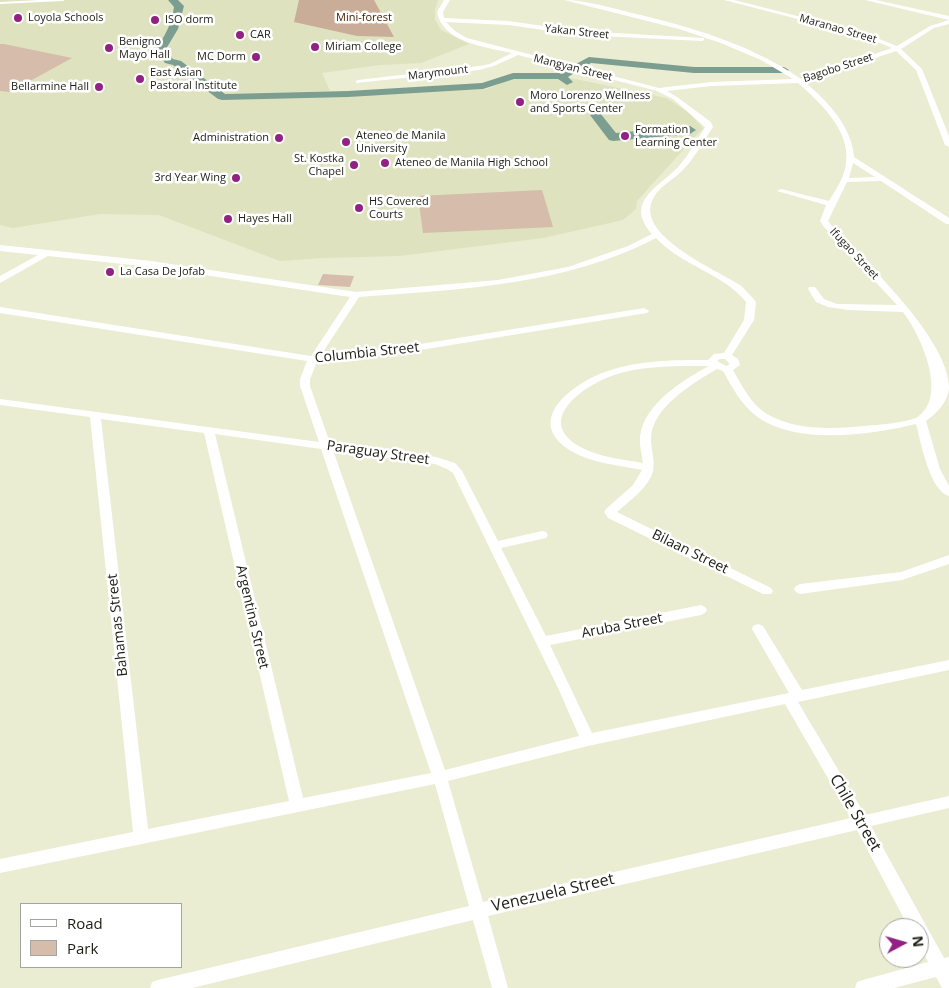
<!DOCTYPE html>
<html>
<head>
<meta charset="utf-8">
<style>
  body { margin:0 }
  #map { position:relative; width:949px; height:988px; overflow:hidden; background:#eaedd2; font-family:"Open Sans",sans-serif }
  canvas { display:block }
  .legend { position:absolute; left:20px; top:903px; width:162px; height:65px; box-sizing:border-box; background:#fff; border:1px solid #a4a5a1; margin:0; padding:6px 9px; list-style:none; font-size:15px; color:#1c1e14 }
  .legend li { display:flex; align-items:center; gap:10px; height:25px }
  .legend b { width:25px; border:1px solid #a4a5a1 }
  .north { position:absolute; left:879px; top:918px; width:50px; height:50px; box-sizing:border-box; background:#fff; border:1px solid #a4a5a1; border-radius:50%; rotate:84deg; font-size:14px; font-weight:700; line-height:20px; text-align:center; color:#1c1e14 }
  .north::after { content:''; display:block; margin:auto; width:18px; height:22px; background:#912182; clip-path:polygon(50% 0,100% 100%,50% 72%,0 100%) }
</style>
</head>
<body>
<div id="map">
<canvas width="949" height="988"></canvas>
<ul class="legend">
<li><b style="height:6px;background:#fff"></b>Road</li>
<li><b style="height:14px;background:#d5bcab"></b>Park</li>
</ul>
<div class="north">N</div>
</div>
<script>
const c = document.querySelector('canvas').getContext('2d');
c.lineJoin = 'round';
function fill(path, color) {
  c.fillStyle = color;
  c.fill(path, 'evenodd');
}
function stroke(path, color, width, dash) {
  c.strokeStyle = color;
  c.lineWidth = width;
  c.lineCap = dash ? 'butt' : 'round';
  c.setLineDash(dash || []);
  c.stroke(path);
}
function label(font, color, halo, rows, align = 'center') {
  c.font = font + ' "Open Sans",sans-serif';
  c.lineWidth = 5;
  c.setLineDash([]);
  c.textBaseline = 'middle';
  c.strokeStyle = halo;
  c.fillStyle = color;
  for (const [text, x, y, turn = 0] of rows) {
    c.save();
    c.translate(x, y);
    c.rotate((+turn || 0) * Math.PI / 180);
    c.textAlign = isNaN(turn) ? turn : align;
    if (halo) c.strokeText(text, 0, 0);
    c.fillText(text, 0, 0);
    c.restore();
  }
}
const built = new Path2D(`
  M 0,0 L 168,0 L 177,8 L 177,2 L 174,0 L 438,0 L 435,10 L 435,20 L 441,30 L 469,44 L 421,63 L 380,65 L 322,73 L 330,91 L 220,94 L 168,54 L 167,49 L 176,23 L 176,10 L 173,24 L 169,28 L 164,43 L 158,50 L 168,62 L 176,64 L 219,100 L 487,89 L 515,77 L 561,76 L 666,98 L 688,112 L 703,128 L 637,201 L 636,209 L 623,220 L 543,238 L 399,256 L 323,258 L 280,261 L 159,215 L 100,214 L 13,228 L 0,225 Z`);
const green = new Path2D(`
  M 0,44 L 4,44 L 72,58 L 10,92 L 0,91 Z
  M 542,190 L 553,227 L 423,233 L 418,196 Z
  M 323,274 L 354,276 L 350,287 L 318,285 Z`);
const forest = new Path2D(`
  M 299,0 L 374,0 L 394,37 L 357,36 L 294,22 Z`);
const river = new Path2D(`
  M 168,0 L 178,0 L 184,6 L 178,29 L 166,49 L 173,59 L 181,61 L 225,94 L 348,91 L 482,83 L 513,73 L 559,73 L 589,57 L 694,67 L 784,67 L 789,70 L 784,73 L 694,73 L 591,63 L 568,77 L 573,82 L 567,85 L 558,79 L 514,79 L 483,89 L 348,97 L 222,100 L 218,99 L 173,65 L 165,63 L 156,49 C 165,36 172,23 174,7 Z
  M 596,111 L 600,113 L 616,133 L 690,126 L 696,130 L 690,134 L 613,141 L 609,140 L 590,115 Z`);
const pedestrian = new Path2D(`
  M 39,0 L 65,0 L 63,1 L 0,4 L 0,2 Z`);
const minor = new Path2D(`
  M 444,0 L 450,0 L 443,12 L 444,18 L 508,21 L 580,31 L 704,38 L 704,40 L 702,41 L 580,35 L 508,25 L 446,22 L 455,31 L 467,38 L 659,88 L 711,82 L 793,79 L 761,60 L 721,43 L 679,29 L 564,0 C 584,0 604,6 624,11 C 685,25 749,43 801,79 L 892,48 L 860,35 L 724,0 L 734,0 L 864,33 L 897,46 L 930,26 L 949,20 L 949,24 L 934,28 L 901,49 L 922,69 L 949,136 L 949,147 L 945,145 L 916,70 L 896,51 L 805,82 C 827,101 852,126 854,157 L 949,218 L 949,224 L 946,224 L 881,181 L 847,182 L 828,221 L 837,232 C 869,265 949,340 949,388 C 948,402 937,413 926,421 L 940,469 L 949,486 L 949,496 C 929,490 921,442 916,424 C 870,435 794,446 755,415 C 740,403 732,387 723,371 L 717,369 C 693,383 651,408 651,439 C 651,452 657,464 651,477 C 643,492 629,501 617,512 L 771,588 L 773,591 L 771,594 L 763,594 L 608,518 L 604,512 L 606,509 L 633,485 L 642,470 C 618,465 589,463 568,449 C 524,419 574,383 605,372 C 637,360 674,360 708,360 L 714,354 L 724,353 L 744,320 L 746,302 C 723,273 682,266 656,238 C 565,286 460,289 359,297 L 321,355 L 396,348 L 644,308 L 649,311 L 647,313 L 396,354 L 317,362 L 310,379 L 310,386 L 330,443 L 436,457 L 455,463 L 462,471 L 498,541 L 542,531 L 546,532 L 548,535 L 546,538 L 501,548 L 546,636 L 701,605 L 705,607 L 707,610 L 705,613 L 701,615 L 550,645 L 592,733 L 789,693 L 752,629 L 753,626 L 758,624 L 763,626 L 802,690 L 949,660 L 949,670 L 798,702 L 865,815 L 949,796 L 949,808 L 871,826 L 944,958 L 949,957 L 949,988 L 942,988 L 936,977 L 894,988 L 855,988 L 857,982 L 863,980 L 928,962 L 919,945 L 919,928 L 909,928 L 857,830 L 488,916 L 508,988 L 492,988 L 473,920 L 192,988 L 150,988 L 152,982 L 158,980 L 469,906 L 435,784 L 0,873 L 0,859 L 133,832 L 90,417 L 0,405 L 0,399 L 319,442 L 300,386 L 300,379 L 307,361 L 0,313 L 0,307 L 311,356 L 350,297 L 151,267 L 48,256 L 0,283 L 0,276 L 38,255 L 0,251 L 0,245 L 151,261 L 356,292 L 498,280 L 568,267 L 628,246 L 652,234 C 623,201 660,187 679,166 C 689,154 697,140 705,127 L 673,99 L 657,91 L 518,55 L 494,66 L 479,70 L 356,83 L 356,81 L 358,80 L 479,66 L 490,64 L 512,53 C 486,47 443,43 437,12 ZM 798,83 C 822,104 854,134 845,169 C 842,181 835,191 829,201 L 781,189 L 777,191 L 826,205 L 820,221 L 824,227 L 897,305 L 837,304 L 824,299 L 815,287 L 809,287 L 808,289 L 816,302 L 828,307 L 848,310 L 903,312 C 922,337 949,398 916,418 C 902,423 879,425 864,426 C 832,429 796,431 767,414 C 751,404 742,386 733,370 L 740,365 L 738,359 L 732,355 L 754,320 L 756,302 C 751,296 746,290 740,285 C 717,270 631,234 654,197 C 660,186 673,180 682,171 C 694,159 703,142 713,127 L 711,122 L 677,97 L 667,91 L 711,86 ZM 853,163 L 875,177 L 849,178 ZM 720,359 L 725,359 L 730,364 L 726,366 L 717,361 ZM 709,366 C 683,380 644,404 640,436 C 639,445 642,454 643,463 C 621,459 596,457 577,445 C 535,418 587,384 614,375 C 644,365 678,366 709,366 ZM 101,419 L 204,433 L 289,801 L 148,829 ZM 215,434 L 321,449 L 431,773 L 303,798 ZM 333,450 L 435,464 L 447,469 L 453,473 L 559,690 L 579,736 L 445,770 ZM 785,704 L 851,818 L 483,902 L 448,781 L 588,746 Z
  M 865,0 L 876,0 L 949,16 L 949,20 Z
  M 949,555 L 949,564 L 902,580 L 800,594 L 796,592 L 794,589 L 796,586 L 800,584 L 901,572 Z`);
const markers = [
  [18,18,5,"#912182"],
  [155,20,5,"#912182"],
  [240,35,5,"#912182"],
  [315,47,5,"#912182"],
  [109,48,5,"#912182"],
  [256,57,5,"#912182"],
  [140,79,5,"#912182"],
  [99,87,5,"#912182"],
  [520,102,5,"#912182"],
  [625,136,5,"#912182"],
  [279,138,5,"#912182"],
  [346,142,5,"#912182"],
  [385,163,5,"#912182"],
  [354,165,5,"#912182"],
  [236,178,5,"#912182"],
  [359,208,5,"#912182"],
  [228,219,5,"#912182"],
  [110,272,5,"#912182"]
];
const farPoinames = [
  ["Loyola Schools",28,18],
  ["ISO dorm",165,20],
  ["CAR",250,35],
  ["Benigno",119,42],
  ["Mayo Hall",119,55],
  ["Miriam College",325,47],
  ["MC Dorm",246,57,"right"],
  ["East Asian",150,73],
  ["Pastoral Institute",150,86],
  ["Bellarmine Hall",89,87,"right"],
  ["Moro Lorenzo Wellness",530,96],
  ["and Sports Center",530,109],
  ["Formation",635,130],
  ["Learning Center",635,143],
  ["Ateneo de Manila",356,136],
  ["University",356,149],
  ["Administration",269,138,"right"],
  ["St. Kostka",344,159,"right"],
  ["Chapel",344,172,"right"],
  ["Ateneo de Manila High School",395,163],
  ["3rd Year Wing",226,178,"right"],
  ["HS Covered",369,202],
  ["Courts",369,215],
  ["Hayes Hall",238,219],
  ["La Casa De Jofab",120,272]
];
const farParknames = [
  ["Mini-forest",364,18]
];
const farStreetnames = [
  ["Maranao Street",838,29,16],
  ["Yakan Street",577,32,6],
  ["Mangyan Street",573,68,14],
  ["Bagobo Street",838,68,-18],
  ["Marymount",438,73,-7],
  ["Ifugao Street",854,254,47]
];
const streetNames = [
  ["Columbia Street",367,353,-6],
  ["Paraguay Street",378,453,8],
  ["Bilaan Street",690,552,26],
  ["Argentina Street",252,617,77],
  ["Bahamas Street",118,625,-96],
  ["Aruba Street",622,626,-11]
];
const nearStreetnames = [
  ["Chile Street",855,813,60],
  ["Venezuela Street",553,893,-13]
];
fill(built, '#dee2bf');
fill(green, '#d5bcab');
fill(forest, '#c9ad99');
fill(river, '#7c9e90');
fill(pedestrian, '#fff');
fill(minor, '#fff');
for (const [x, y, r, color] of markers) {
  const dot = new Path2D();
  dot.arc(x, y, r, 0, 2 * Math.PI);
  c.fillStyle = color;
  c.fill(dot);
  stroke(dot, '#fff', 2);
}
label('11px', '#1c1e14', '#fff', farPoinames, 'left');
label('11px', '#452000', '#fff', farParknames);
label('11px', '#1c1e14', '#fff', farStreetnames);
label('14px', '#1c1e14', '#fff', streetNames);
label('16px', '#1c1e14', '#fff', nearStreetnames);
</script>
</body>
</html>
